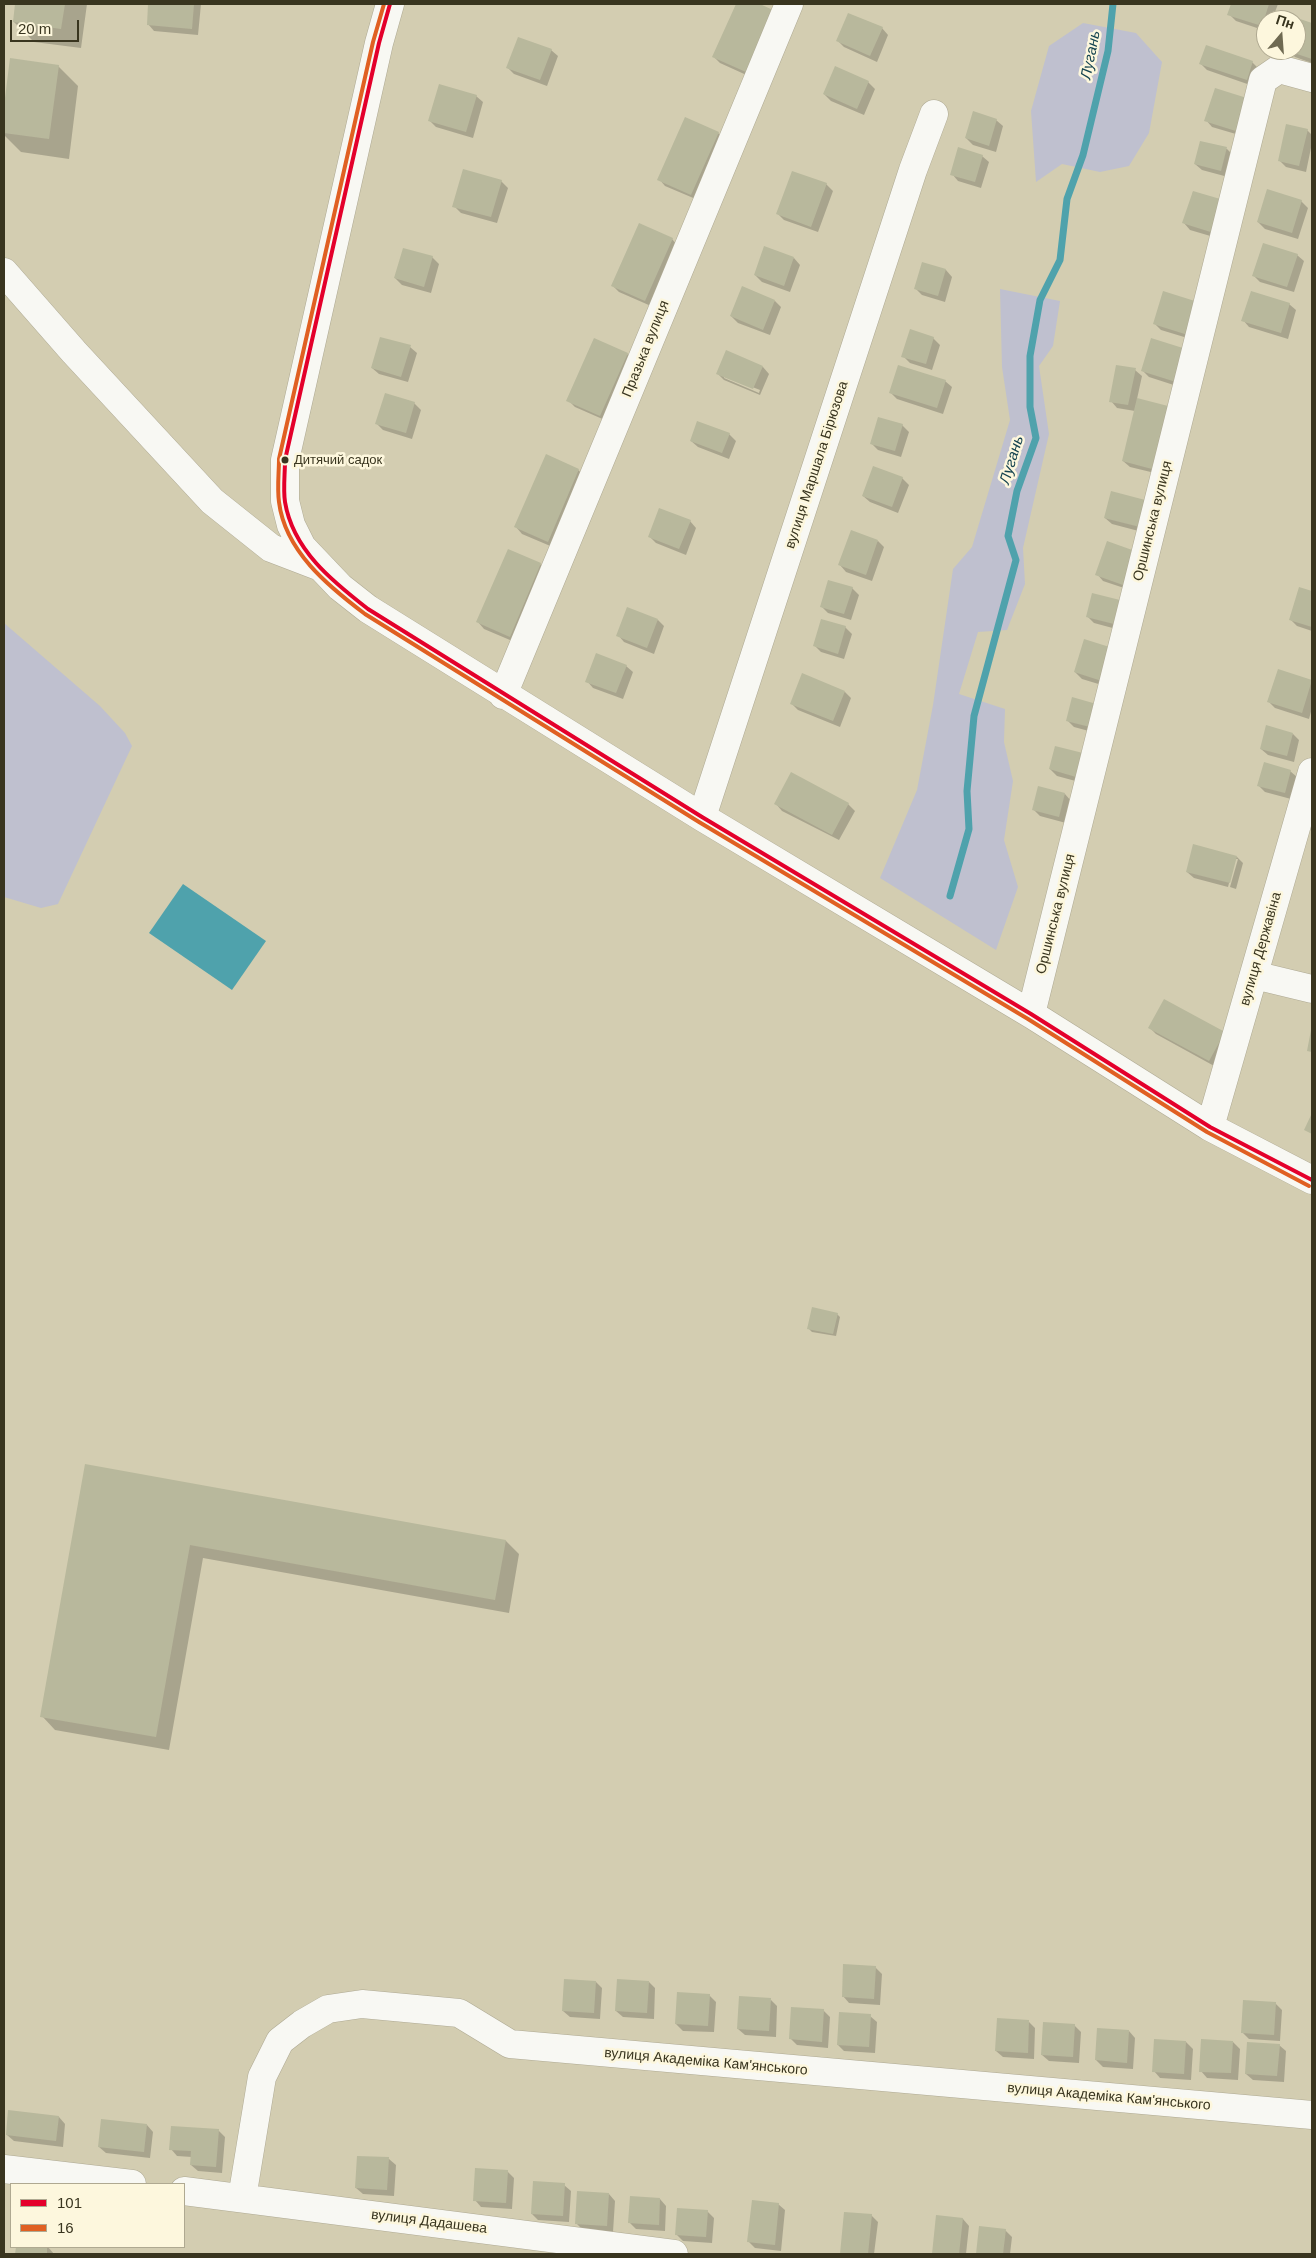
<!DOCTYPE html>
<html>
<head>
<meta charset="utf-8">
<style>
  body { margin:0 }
  #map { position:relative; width:1316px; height:2258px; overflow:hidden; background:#d3cdb1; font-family:Helvetica,sans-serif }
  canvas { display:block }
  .frame { position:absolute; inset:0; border:5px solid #39351f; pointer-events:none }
  .legend { position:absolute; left:10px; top:2183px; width:175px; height:65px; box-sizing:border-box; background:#fdf7dd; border:1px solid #afa991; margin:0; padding:6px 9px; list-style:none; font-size:15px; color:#39351f }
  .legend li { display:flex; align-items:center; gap:10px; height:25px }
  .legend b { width:25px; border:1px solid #afa991 }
  .north { position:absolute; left:1256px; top:10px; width:50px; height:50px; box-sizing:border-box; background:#fdf7dd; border:1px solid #afa991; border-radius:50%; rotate:18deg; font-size:14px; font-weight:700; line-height:20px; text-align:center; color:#39351f }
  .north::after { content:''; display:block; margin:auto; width:18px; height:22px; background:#6f6a52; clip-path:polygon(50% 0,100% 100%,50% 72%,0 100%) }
  .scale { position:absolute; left:10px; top:20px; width:69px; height:22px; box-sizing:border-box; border:2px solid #39351f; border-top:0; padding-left:6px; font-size:15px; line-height:18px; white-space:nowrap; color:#39351f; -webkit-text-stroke:4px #fdf7dd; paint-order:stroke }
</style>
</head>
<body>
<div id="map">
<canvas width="1316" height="2258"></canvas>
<div class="frame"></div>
<ul class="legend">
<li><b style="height:6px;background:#e4002b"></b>101</li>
<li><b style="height:6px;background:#e06022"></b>16</li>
</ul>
<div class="north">Пн</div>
<div class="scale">20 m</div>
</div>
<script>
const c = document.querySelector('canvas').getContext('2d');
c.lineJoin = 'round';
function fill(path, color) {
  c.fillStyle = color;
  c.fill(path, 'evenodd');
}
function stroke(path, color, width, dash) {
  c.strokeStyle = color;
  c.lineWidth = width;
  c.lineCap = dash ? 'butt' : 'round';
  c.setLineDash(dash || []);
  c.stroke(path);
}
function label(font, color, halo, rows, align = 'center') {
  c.font = font + ' Helvetica,sans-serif';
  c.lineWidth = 5;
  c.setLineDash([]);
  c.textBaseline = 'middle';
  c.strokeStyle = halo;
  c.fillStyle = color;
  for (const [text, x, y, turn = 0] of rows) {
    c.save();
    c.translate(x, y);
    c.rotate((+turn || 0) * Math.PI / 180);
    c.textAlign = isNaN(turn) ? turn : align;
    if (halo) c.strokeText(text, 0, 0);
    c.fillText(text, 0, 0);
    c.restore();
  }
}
const green = new Path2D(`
  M 1083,23 L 1136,33 L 1162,62 L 1149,133 L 1129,166 L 1100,172 L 1062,164 L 1036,182 L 1031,111 L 1049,46 Z
  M 1000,289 L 1060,301 L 1053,346 L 1039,366 L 1049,434 L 1023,548 L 1025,584 L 1007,630 L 978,632 L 959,694 L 1005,709 L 1004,742 L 1013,781 L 1004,840 L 1018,887 L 996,950 L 880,878 L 917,790 L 933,705 L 953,569 L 972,547 L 1010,420 L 1002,367 Z
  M 4,623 L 100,706 L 125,733 L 132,746 L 58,904 L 41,908 L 4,897 Z`);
const water = new Path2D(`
  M 183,884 L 266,941 L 232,990 L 149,933 Z`);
const shadow = new Path2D(`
  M 17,4 L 87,4 L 81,48 L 34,42 L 14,22 Z
  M 150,4 L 201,4 L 198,35 L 154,31 L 148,24 Z
  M 737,4 L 757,4 L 773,11 L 753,78 L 720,63 L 714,57 Z
  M 1232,4 L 1278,4 L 1272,20 L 1266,20 L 1266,31 L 1236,21 L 1229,14 Z
  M 1298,20 L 1312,24 L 1312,63 L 1295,57 L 1288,51 L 1296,50 L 1296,26 Z
  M 882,28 L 888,35 L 877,62 L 844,47 L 838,41 Z
  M 551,50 L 558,56 L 547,86 L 514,74 L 508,68 Z
  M 11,59 L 58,66 L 78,86 L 69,159 L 21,152 L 4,135 L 4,115 Z
  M 1252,62 L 1259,69 L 1253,86 L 1207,70 L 1201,64 Z
  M 868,82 L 875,89 L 864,115 L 831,101 L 824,94 Z
  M 1216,89 L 1246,137 L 1212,127 L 1206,120 Z
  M 476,96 L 483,102 L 473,138 L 436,127 L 429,120 Z
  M 996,120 L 1003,126 L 996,152 L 973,145 L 966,138 Z
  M 1307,130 L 1312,135 L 1312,143 L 1306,172 L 1286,167 L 1279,160 Z
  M 718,133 L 725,140 L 698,200 L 665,186 L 659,179 Z
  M 1201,142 L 1227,149 L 1233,155 L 1228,177 L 1202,170 L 1195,164 Z
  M 982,156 L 989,162 L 981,188 L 958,181 L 952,174 Z
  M 501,181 L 508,188 L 497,223 L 461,213 L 454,206 Z
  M 826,184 L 833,191 L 818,232 L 784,220 L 778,214 Z
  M 1193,192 L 1224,240 L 1190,230 L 1184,223 Z
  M 1301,201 L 1308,208 L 1298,239 L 1265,229 L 1258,222 Z
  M 672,239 L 678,246 L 651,306 L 619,292 L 613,286 Z
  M 1297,255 L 1304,261 L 1294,292 L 1260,282 L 1254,276 Z
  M 432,257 L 439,264 L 431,293 L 402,285 L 395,278 Z
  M 794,258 L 800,265 L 790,292 L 762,282 L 755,275 Z
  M 923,263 L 946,270 L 952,277 L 945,302 L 922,295 L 916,289 Z
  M 1164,292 L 1194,340 L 1161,330 L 1154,323 Z
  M 775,301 L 781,307 L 770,335 L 738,323 L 731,316 Z
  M 1289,304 L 1296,310 L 1288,339 L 1249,327 L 1243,320 Z
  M 933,338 L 940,345 L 932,370 L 910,363 L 903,356 Z
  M 1152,340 L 1183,388 L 1149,377 L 1143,371 Z
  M 410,347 L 417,353 L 408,382 L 379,374 L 372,368 Z
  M 627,354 L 634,360 L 607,421 L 575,407 L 568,400 Z
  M 763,367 L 769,374 L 760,395 L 724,380 L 718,374 ZM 724,376 L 760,390 L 759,393 L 724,378 Z
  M 1135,370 L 1142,376 L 1137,399 L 1167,407 L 1159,474 L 1130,467 L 1123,461 L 1135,411 L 1117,408 L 1111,401 Z
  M 945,381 L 952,387 L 943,414 L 897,399 L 891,393 Z
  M 414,403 L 421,410 L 412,439 L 383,430 L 377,424 Z
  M 902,425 L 909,432 L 901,457 L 878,450 L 872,444 Z
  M 729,434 L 736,441 L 729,459 L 698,447 L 691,441 Z
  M 578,470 L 585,476 L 555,548 L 522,534 L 516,527 Z
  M 902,478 L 909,485 L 898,513 L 870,502 L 863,496 Z
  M 1155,509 L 1150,534 L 1112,524 L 1105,518 Z
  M 690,521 L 696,528 L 686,555 L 656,543 L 650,537 Z
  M 878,541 L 884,547 L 872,581 L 846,572 L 840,565 Z
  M 1108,542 L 1130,590 L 1103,581 L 1097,574 Z
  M 508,551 L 540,564 L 547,571 L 517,643 L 484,629 L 478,622 Z
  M 852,588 L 859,595 L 851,620 L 828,613 L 822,607 Z
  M 1300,589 L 1312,592 L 1312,631 L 1297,626 L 1291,620 Z
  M 1093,595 L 1120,630 L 1094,623 L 1087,616 Z
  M 658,620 L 664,626 L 654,654 L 624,642 L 618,635 Z
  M 845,627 L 852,634 L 844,659 L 821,652 L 815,646 Z
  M 1125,658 L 1115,689 L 1082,679 L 1075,672 Z
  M 626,666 L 633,672 L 623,699 L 593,688 L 587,681 Z
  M 1279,671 L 1312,681 L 1312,708 L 1309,719 L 1275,708 L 1269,702 Z
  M 845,692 L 851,698 L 840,727 L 798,710 L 791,703 Z
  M 1073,699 L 1100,734 L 1074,727 L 1068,721 Z
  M 1293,734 L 1299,740 L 1294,762 L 1268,755 L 1261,749 Z
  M 1056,747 L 1083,783 L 1057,776 L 1050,769 Z
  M 1290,771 L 1297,777 L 1291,799 L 1265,792 L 1259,786 Z
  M 1065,794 L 1071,801 L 1066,823 L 1040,816 L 1033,809 Z
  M 776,804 L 848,804 L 855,811 L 839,840 L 782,811 Z
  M 1237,857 L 1243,863 L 1236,889 L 1230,887 L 1238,859 L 1235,859 L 1228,887 L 1194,878 L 1187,872 Z
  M 1150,1028 L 1224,1033 L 1216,1067 L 1156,1034 Z
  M 837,1314 L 840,1317 L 836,1336 L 812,1332 L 809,1329 Z
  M 86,1466 L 506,1541 L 519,1554 L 509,1613 L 203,1558 L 169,1750 L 55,1730 L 42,1716 Z
  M 875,1967 L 882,1974 L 880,2005 L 849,2003 L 843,1996 Z
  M 596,1982 L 602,1988 L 600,2019 L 570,2017 L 563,2011 Z
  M 649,1982 L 655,1988 L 654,2019 L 623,2017 L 616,2011 Z
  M 709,1995 L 716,2002 L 714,2032 L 683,2031 L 676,2024 Z
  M 771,2000 L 777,2006 L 776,2037 L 745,2035 L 738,2029 Z
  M 1275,2003 L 1282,2010 L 1280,2041 L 1249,2039 L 1242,2032 Z
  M 823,2010 L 830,2017 L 828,2048 L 797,2045 L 791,2039 Z
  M 870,2016 L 877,2022 L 875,2053 L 844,2051 L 838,2045 Z
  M 1029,2022 L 1035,2028 L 1034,2059 L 1003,2057 L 996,2051 Z
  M 1074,2025 L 1081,2032 L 1079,2063 L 1049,2061 L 1042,2055 Z
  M 1129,2031 L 1135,2038 L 1133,2069 L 1103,2067 L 1096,2060 Z
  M 1186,2042 L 1193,2049 L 1191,2080 L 1160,2078 L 1154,2071 Z
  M 1233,2042 L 1240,2049 L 1238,2080 L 1207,2078 L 1201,2071 Z
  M 1279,2045 L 1286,2051 L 1284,2082 L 1253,2080 L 1246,2074 Z
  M 59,2117 L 65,2124 L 63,2147 L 14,2141 L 7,2135 Z
  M 147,2125 L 153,2132 L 150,2158 L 106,2153 L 99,2147 Z
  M 218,2130 L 225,2137 L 222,2173 L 198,2171 L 191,2165 L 192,2157 L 177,2156 L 171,2149 Z
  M 358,2157 L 389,2159 L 396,2165 L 394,2196 L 363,2194 L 356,2188 Z
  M 507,2171 L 514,2178 L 512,2209 L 481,2207 L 475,2200 Z
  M 564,2185 L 571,2191 L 569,2222 L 538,2220 L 532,2214 Z
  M 609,2194 L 615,2201 L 613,2232 L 583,2230 L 576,2223 Z
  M 660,2199 L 666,2206 L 665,2231 L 636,2229 L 629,2222 Z
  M 778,2204 L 785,2210 L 781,2251 L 755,2248 L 749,2242 Z
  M 707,2211 L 714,2218 L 712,2243 L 683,2241 L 676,2234 Z
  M 871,2215 L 878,2222 L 874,2254 L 842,2254 Z
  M 937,2216 L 963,2219 L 969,2226 L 966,2254 L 933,2254 Z
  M 980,2228 L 1005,2230 L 1012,2237 L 1010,2254 L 977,2254 Z
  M 17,2247 L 48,2247 L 54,2254 L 16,2254 Z`);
const stream = new Path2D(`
  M 950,896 L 969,829 L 967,791 L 974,716 L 1016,560 L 1008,536 L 1017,491 L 1036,438 L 1030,407 L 1030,356 L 1040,300 L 1060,260 L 1067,199 L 1083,155 L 1108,51 L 1113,4`);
const building = new Path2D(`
  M 15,4 L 65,4 L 61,29 L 13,22 Z
  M 148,4 L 194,4 L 192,29 L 147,25 Z
  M 736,4 L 760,4 L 773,10 L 746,72 L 712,57 Z
  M 1231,4 L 1269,4 L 1262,26 L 1227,15 Z
  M 848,13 L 883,27 L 870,56 L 836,41 Z
  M 1297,18 L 1312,23 L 1312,59 L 1285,50 L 1296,50 Z
  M 518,37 L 552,49 L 540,80 L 506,68 Z
  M 1206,45 L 1253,61 L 1247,80 L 1199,64 Z
  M 10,58 L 59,65 L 49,139 L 4,133 L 4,106 Z
  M 835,66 L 869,81 L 857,109 L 823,94 Z
  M 439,84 L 477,95 L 466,132 L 428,121 Z
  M 1215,88 L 1250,99 L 1239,132 L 1204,121 Z
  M 973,111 L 997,119 L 989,146 L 965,138 Z
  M 685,117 L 719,132 L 691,195 L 657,180 Z
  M 1286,124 L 1308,129 L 1299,166 L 1278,161 Z
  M 1200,141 L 1227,147 L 1221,171 L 1194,164 Z
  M 958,147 L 983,155 L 975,182 L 950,175 Z
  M 463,169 L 502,180 L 491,217 L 452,207 Z
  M 792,171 L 827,183 L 811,227 L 776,214 Z
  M 1267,189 L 1302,200 L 1292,233 L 1257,222 Z
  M 1193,191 L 1227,201 L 1217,234 L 1182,223 Z
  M 639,223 L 673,238 L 645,301 L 611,286 Z
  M 1263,243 L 1298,254 L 1287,287 L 1252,276 Z
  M 764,246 L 794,257 L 784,286 L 754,275 Z
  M 403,248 L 433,256 L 424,287 L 394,278 Z
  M 922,262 L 946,269 L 938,296 L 914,289 Z
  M 742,286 L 775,300 L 763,330 L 730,316 Z
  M 1163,291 L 1198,302 L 1188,335 L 1153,324 Z
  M 1251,291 L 1290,303 L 1281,333 L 1241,321 Z
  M 910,329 L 934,337 L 926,364 L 901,357 Z
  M 380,337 L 411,345 L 401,377 L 371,368 Z
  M 594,338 L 628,353 L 600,416 L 566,401 Z
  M 1151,338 L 1186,349 L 1176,382 L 1141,371 Z
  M 726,350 L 763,366 L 753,389 L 716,374 Z
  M 898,365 L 946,380 L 937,408 L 889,393 Z
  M 1116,365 L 1136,368 L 1128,405 L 1109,402 Z
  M 385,393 L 415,402 L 406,433 L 375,424 Z
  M 1137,398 L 1168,406 L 1152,469 L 1122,461 Z
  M 878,417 L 903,424 L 895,451 L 870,444 Z
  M 697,421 L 730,433 L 722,453 L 690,441 Z
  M 546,454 L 579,469 L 548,542 L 514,527 Z
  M 873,466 L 903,477 L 892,507 L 862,496 Z
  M 1111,491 L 1149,501 L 1144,528 L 1104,518 Z
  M 659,508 L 691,520 L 679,549 L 648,537 Z
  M 851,530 L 878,540 L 866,575 L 838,565 Z
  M 1107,541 L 1135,551 L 1123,585 L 1095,575 Z
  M 508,549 L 541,563 L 510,637 L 476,622 Z
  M 828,580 L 853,587 L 844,614 L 820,607 Z
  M 1299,587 L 1312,591 L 1312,627 L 1289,620 Z
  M 1092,593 L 1120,600 L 1114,624 L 1086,617 Z
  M 627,607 L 658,619 L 647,648 L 616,636 Z
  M 821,619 L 846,626 L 838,654 L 813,646 Z
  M 1084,639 L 1119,650 L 1108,683 L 1074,672 Z
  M 596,653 L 627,665 L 616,693 L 585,682 Z
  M 1278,669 L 1312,680 L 1302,713 L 1267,702 Z
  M 802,673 L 845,691 L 833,721 L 790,704 Z
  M 1072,697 L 1100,705 L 1094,728 L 1066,721 Z
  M 1266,725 L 1293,733 L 1287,756 L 1260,749 Z
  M 1055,746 L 1083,753 L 1076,777 L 1049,769 Z
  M 1264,762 L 1291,770 L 1285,793 L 1257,786 Z
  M 791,772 L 849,803 L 832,835 L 774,804 Z
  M 1038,786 L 1065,793 L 1059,817 L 1032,810 Z
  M 1193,844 L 1237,856 L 1230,883 L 1186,872 Z
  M 1164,999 L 1225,1032 L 1209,1061 L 1148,1028 Z
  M 1311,1030 L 1312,1031 L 1312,1052 L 1307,1051 Z
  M 1312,1113 L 1312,1134 L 1304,1130 Z
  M 812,1307 L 838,1313 L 833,1334 L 807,1329 Z
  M 85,1464 L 506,1540 L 495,1600 L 190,1545 L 156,1737 L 40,1717 Z
  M 843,1964 L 876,1966 L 874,1999 L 842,1997 Z
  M 564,1979 L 596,1981 L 594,2013 L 562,2011 Z
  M 617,1979 L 649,1981 L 647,2013 L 615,2011 Z
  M 677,1992 L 710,1994 L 708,2026 L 675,2024 Z
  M 739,1996 L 771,1998 L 769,2031 L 737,2029 Z
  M 1243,2000 L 1276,2002 L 1274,2035 L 1241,2033 Z
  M 791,2007 L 824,2009 L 822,2042 L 789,2039 Z
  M 839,2012 L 871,2014 L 869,2047 L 837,2045 Z
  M 997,2018 L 1029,2020 L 1028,2053 L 995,2051 Z
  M 1043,2022 L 1075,2024 L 1073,2057 L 1041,2055 Z
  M 1097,2028 L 1129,2030 L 1127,2063 L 1095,2060 Z
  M 1154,2039 L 1186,2041 L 1184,2074 L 1152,2072 Z
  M 1201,2039 L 1233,2041 L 1231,2073 L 1199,2072 Z
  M 1247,2042 L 1280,2044 L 1277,2076 L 1245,2074 Z
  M 8,2110 L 59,2116 L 56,2141 L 6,2135 Z
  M 101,2119 L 147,2124 L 144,2152 L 98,2147 Z
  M 171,2126 L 219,2129 L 216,2167 L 190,2165 L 191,2151 L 169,2150 Z
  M 357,2156 L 389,2157 L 387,2190 L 355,2188 Z
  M 475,2168 L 508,2170 L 506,2203 L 473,2201 Z
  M 533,2181 L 565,2183 L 563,2216 L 531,2214 Z
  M 577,2191 L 609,2193 L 607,2226 L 575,2224 Z
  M 630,2196 L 660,2198 L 659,2225 L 628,2223 Z
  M 752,2200 L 779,2203 L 775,2245 L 747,2242 Z
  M 677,2208 L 708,2210 L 706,2237 L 675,2235 Z
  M 844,2212 L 872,2214 L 868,2254 L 840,2254 Z
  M 936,2215 L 963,2218 L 959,2254 L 932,2254 Z
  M 979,2226 L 1006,2229 L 1003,2254 L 976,2254 Z
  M 16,2247 L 47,2247 L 47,2254 L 15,2254 Z`);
const minor = new Path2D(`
  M 390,4 L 379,43 L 285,460 L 285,501 L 291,525 L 302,547 L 340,587 L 368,609 L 702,817 L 1031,1014 L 1210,1127 L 1312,1180
  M 4,272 L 74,352 L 212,501 L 271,548 L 318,566
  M 503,695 L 789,4
  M 702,817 L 913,170 L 934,114
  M 1254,975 L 1312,989
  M 1031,1014 L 1263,80 L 1279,69 L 1312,78
  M 1210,1127 L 1312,772
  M 4,2169 L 132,2184
  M 184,2191 L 674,2254
  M 242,2198 L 262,2077 L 280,2041 L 302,2024 L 328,2009 L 362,2004 L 459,2013 L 510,2044 L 1312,2115`);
const bus1 = new Path2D(`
  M 390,4 L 379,43 L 285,460 C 285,474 283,489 285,502 C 293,550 332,581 368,609 L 702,817 L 1031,1014 L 1210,1127 L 1312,1180`);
const bus2 = new Path2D(`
  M 384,4 L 373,42 L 279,459 C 279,473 277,488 279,502 C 285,551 328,586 365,614 L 699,822 L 1028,1019 L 1207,1132 L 1309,1186`);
const markers = [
  [285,460,4.5,"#39351f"]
];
const busNames = [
  ["Дитячий садок",294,460]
];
const streetNames = [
  ["Празька вулиця",646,349,-68],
  ["вулиця Маршала Бірюзова",817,465,-72],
  ["Оршинська вулиця",1153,521,-76],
  ["Оршинська вулиця",1056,914,-76],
  ["вулиця Державіна",1261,949,-74],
  ["вулиця Академіка Кам'янського",706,2062,5],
  ["вулиця Академіка Кам'янського",1109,2097,5],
  ["вулиця Дадашева",429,2222,7]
];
const waterNames = [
  ["Лугань",1091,55,-79],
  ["Лугань",1012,460,-73]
];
fill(green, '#bfc0cf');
fill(water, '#4fa2ac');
fill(shadow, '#0003');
stroke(stream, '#4fa2ac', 7);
fill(building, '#b8b89c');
stroke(minor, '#aea993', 29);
stroke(minor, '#f8f8f3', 28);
stroke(bus1, '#e4002b', 4);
stroke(bus2, '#e06022', 4);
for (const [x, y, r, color] of markers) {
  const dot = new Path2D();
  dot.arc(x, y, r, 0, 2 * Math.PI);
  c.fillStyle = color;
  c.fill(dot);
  stroke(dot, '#fdf7dd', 2);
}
label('13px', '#39351f', '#fdf7dd', busNames, 'left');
label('14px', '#39351f', '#fdf7dd', streetNames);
label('italic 15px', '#154450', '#fdf7dd', waterNames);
</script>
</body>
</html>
